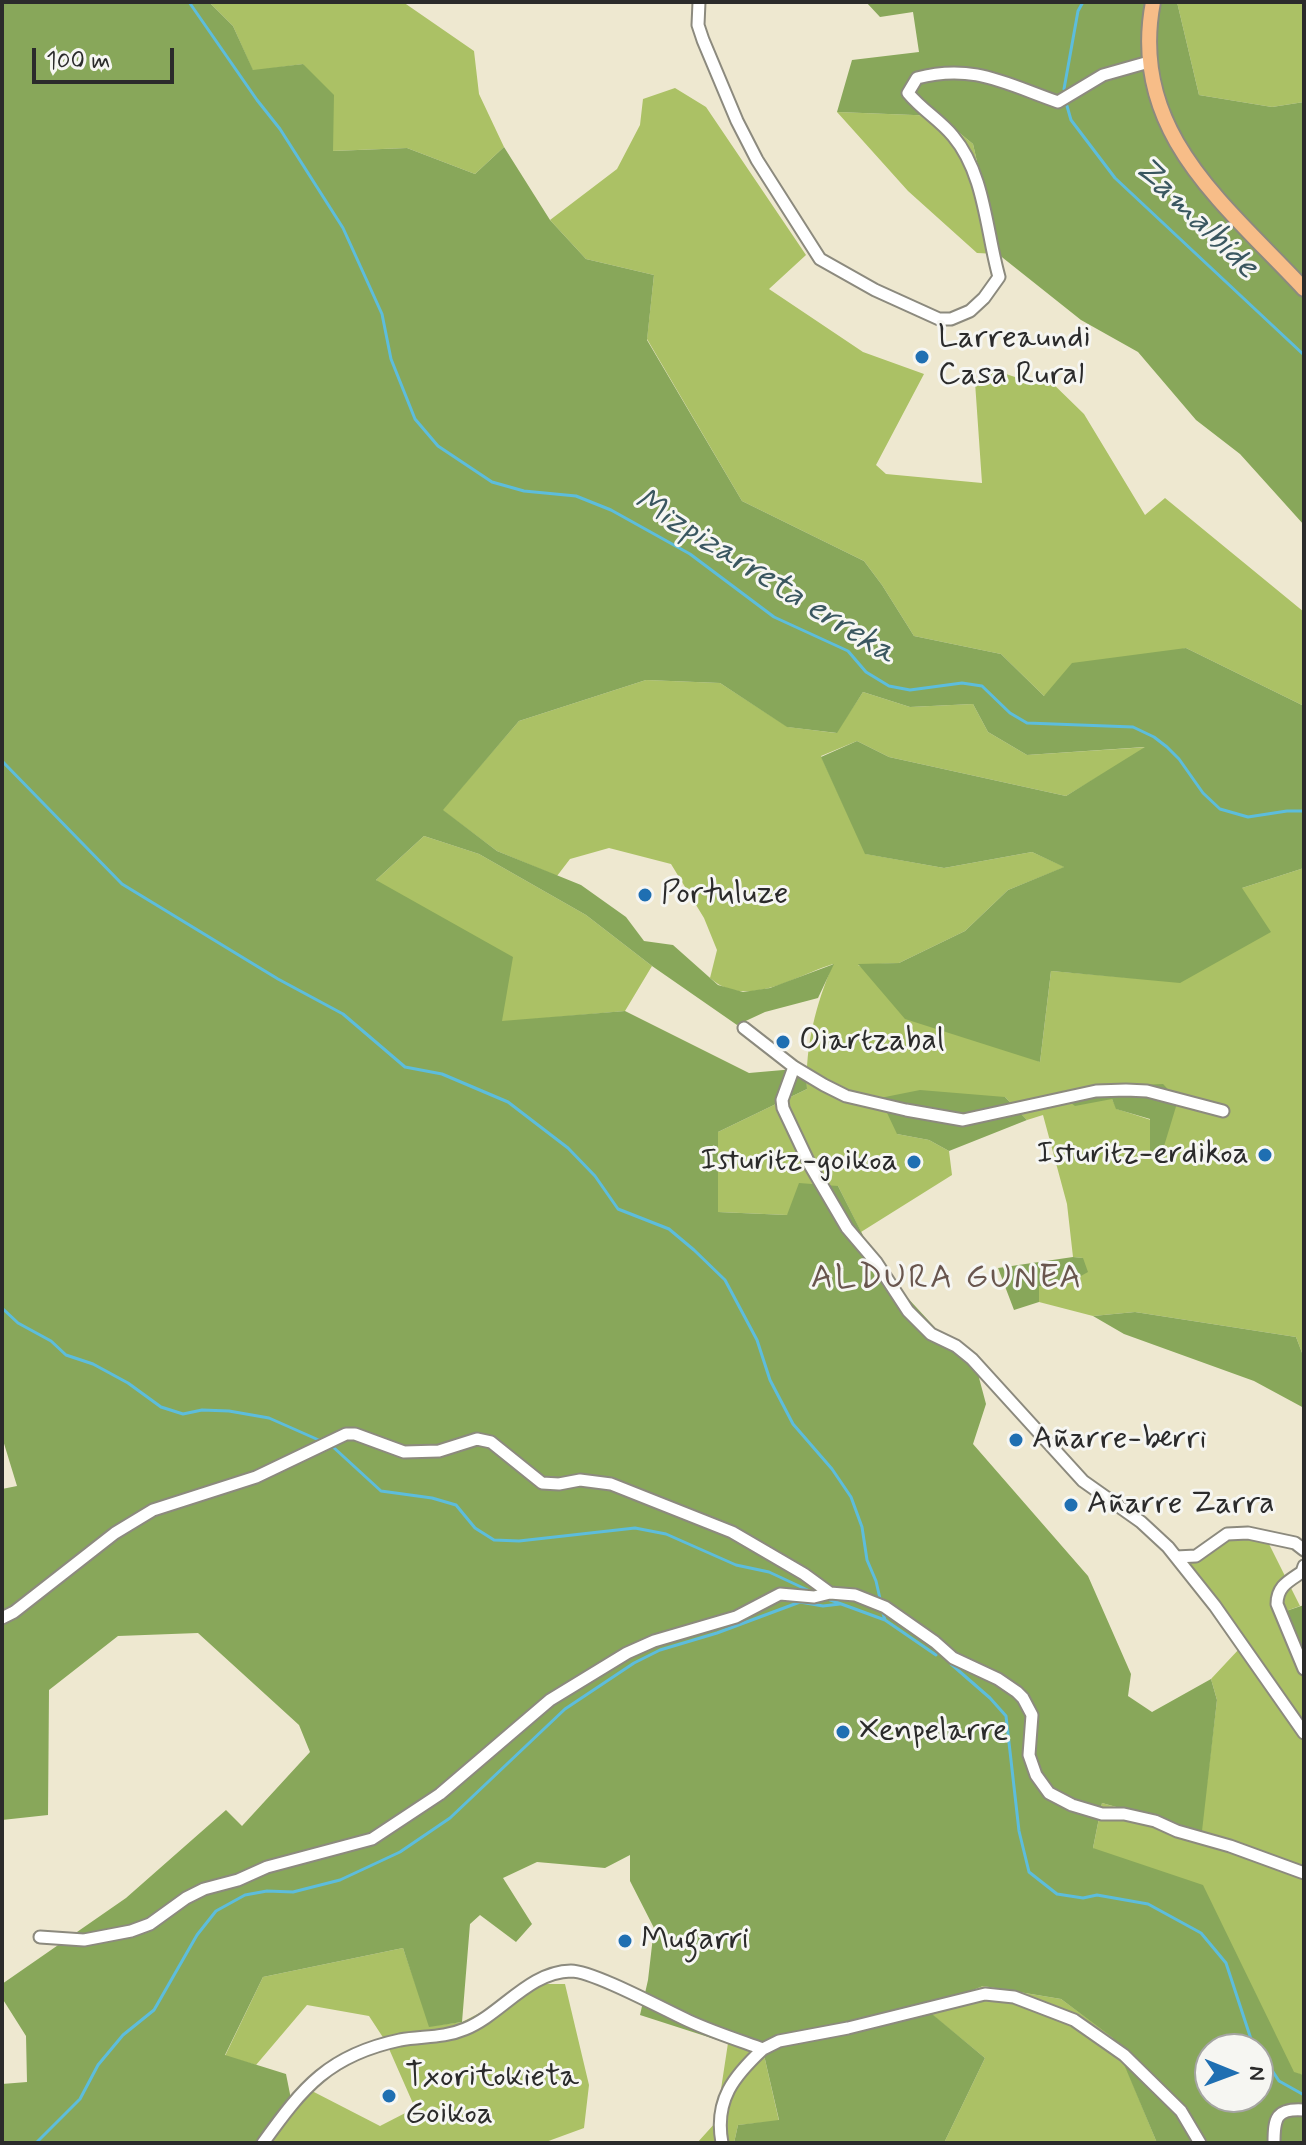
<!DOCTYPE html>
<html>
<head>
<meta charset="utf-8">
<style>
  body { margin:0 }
  #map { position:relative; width:1306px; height:2145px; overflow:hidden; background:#eee8d0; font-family:Mynerve,sans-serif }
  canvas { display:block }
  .frame { position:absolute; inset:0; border:4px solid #2b2b2b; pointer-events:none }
  .north { position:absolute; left:1194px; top:2033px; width:80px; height:80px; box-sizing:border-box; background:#f6f6f2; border:2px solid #a5a5a2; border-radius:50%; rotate:91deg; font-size:22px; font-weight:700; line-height:32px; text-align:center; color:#2b2b2b }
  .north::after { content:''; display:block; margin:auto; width:28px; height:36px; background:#1f6fb2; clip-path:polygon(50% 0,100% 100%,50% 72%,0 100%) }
  .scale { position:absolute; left:32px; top:48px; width:142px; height:36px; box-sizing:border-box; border:4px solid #2b2b2b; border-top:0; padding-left:10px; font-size:24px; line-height:28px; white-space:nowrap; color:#2b2b2b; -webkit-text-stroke:6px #f6f6f2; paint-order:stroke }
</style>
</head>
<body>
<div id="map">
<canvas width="1306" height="2145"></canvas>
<div class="frame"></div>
<div class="north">N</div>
<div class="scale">100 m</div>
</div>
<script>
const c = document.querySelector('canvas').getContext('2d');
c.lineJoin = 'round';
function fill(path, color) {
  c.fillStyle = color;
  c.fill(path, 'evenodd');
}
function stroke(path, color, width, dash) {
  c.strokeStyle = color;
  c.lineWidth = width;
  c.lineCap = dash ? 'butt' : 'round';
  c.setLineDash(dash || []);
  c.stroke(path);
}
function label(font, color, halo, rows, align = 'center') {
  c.font = font + ' Mynerve,sans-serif';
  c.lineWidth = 6;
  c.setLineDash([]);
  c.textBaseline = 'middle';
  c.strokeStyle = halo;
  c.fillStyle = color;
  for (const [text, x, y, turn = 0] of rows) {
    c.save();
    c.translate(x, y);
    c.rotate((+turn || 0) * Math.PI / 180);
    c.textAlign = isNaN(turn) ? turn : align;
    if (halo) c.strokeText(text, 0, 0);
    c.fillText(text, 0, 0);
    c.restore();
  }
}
const green = new Path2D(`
  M 209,2 L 403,2 L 474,51 L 479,94 L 504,147 L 475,174 L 407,148 L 332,151 L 303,64 L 253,71 L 233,26 Z
  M 1177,2 L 1304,2 L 1304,102 L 1272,107 L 1199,95 Z
  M 675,88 L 706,107 L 806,255 L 769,289 L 863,352 L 924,374 L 876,465 L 886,474 L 982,483 L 975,382 L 997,371 L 1036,384 L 1044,375 L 1084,414 L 1145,515 L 1165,498 L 1304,612 L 1304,706 L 1186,648 L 1044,696 L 1001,654 L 914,636 L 882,585 L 864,561 L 742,501 L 647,339 L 654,275 L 586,259 L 550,220 L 617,169 L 640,125 L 643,99 Z
  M 837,112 L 939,116 L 973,144 L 998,254 L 977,253 L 908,191 Z
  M 646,680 L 720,683 L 788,727 L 836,733 L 863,692 L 910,707 L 973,704 L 988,732 L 1027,755 L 1148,747 L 1066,796 L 889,757 L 857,741 L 821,756 L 866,854 L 944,868 L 1032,852 L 1065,867 L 1008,890 L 965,931 L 899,963 L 858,965 L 1040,1062 L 1051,971 L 1181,982 L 1242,888 L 1304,868 L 1304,1358 L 1296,1337 L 1135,1312 L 1093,1316 L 1039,1302 L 1039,1286 L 1083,1258 L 1073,1257 L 1067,1204 L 1043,1115 L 1027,1120 L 1005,1097 L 897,1134 L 929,1140 L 949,1151 L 952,1175 L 861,1232 L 838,1186 L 787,1215 L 718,1212 L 718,1132 L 807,1089 C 805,1046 816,1004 833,964 C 795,976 746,1010 710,978 L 717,950 L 704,918 L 671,864 L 609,848 L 570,859 L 557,876 L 497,851 L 442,810 L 519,721 ZM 1112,1099 L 1178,1100 L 1150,1150 L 1151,1120 L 1117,1109 Z
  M 424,836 L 479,854 L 586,915 L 652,966 L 625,1011 L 502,1022 L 376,880 Z
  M 1226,1536 L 1265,1536 L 1300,1606 L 1286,1611 L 1304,1656 L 1304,2075 L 1294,2073 L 1093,1848 L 1102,1803 L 1201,1831 L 1217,1700 L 1211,1679 L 1240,1648 L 1183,1568 Z
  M 403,1948 L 430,2026 L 462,2022 L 537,1984 L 565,1984 L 589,2085 L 584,2128 L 543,2143 L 257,2143 L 291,2099 L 312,2091 L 380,2126 L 415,2108 L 386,2042 L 369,2016 L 307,2005 L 256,2065 L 225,2056 L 263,1977 Z
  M 983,1986 L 1061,1999 L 1114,2038 L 1157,2143 L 944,2143 L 985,2058 L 925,2009 Z
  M 728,2043 L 764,2055 L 779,2121 L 738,2125 L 734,2143 L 697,2143 L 716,2122 Z`);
const forest = new Path2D(`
  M 2,2 L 209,2 L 233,26 L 253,70 L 303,64 L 334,95 L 333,151 L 407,148 L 475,174 L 504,147 L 550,220 L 586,259 L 654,275 L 647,340 L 742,501 L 864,561 L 882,585 L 914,636 L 1001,654 L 1044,696 L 1072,663 L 1186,648 L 1304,706 L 1304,868 L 1242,888 L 1271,932 L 1180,983 L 1051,971 L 1040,1062 L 905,1019 L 858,964 L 899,963 L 965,931 L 1008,890 L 1064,867 L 1032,852 L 944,868 L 865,854 L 821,757 L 857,741 L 889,757 L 1066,796 L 1145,747 L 1027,755 L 988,732 L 973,704 L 910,707 L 863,692 L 837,733 L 787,727 L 720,683 L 646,680 L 519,721 L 443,810 L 497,851 L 581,885 L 626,917 L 644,941 L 673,945 L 718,985 L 743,992 L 770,988 L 834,964 L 818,998 L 765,1012 L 737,1025 L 652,966 L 586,915 L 479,854 L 424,836 L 376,880 L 513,957 L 502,1021 L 625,1011 L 749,1073 L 806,1068 L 807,1089 L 718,1132 L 718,1212 L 787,1215 L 799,1183 L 838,1186 L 879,1267 L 978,1374 L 986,1404 L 973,1444 L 1088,1576 L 1131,1674 L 1128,1696 L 1152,1712 L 1211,1679 L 1217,1700 L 1202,1831 L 1102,1803 L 1093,1848 L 1203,1885 L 1294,2072 L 1304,2075 L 1304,2143 L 1157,2143 L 1113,2038 L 1061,1999 L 983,1986 L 926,2009 L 985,2058 L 944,2143 L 734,2143 L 738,2125 L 779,2120 L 764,2055 L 640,2015 L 648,1980 L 654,1928 L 630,1881 L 630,1855 L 605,1868 L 537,1862 L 503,1878 L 532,1924 L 516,1942 L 480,1915 L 470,1924 L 462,2022 L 429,2027 L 403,1948 L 263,1977 L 225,2055 L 286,2074 L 291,2099 L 257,2143 L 2,2143 L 2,2084 L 27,2082 L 26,2036 L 2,1998 L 2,1984 L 126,1898 L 226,1810 L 242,1826 L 310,1752 L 299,1725 L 198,1633 L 118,1636 L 49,1690 L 48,1815 L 2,1820 L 2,1489 L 17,1486 L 2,1437 ZM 1210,2049 L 1258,2049 L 1258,2097 L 1210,2097 Z
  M 866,2 L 1177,2 L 1199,95 L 1272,107 L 1304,102 L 1304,525 L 1240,454 L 1196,420 L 1138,352 L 1081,320 L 998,254 L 973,144 L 939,116 L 837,112 L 852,60 L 919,52 L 913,12 L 880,17 Z
  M 1163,1084 L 1178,1100 L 1161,1156 L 1150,1150 L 1150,1119 L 1116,1109 L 1112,1099 L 1075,1106 L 1067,1100 L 1090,1087 Z
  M 920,1090 L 1005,1097 L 1027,1120 L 949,1151 L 929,1140 L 897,1134 L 880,1098 Z
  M 1073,1257 L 1083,1258 L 1088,1272 L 1063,1286 L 1039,1286 L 1039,1302 L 1014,1310 L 998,1268 Z
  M 1135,1312 L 1296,1337 L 1304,1358 L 1304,1408 L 1254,1381 L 1124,1334 L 1093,1316 Z
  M 1304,1605 L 1304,1656 L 1286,1611 Z`);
const stream = new Path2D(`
  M 189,2 L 257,100 L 280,129 L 343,228 L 382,314 L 391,359 L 415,419 L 438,446 L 492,482 L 524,491 L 576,496 L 611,510 L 690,554 L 774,617 L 848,651 L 866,672 L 889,686 L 910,690 L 962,683 L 982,686 L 1010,713 L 1027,723 L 1133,727 L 1154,737 L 1167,747 L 1179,759 L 1203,793 L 1220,809 L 1248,817 L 1287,811 L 1304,811
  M 1064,89 L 1078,11 L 1083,2
  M 1067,106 L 1071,120 L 1115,178 L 1304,355
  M 2,761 L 122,884 L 278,979 L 343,1014 L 405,1067 L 442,1074 L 508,1102 L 568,1148 L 595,1176 L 618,1209 L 669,1229 L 694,1250 L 725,1280 L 757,1340 L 770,1380 L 793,1424 L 832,1469 L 851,1497 L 862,1527 L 867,1560 L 876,1581 L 881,1603
  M 2,1308 L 18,1323 L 51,1341 L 66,1355 L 93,1364 L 128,1383 L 161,1407 L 183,1414 L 202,1410 L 229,1411 L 269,1418 L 321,1441
  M 332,1446 L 381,1491 L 432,1498 L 456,1505 L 475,1528 L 494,1540 L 519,1541 L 635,1528 L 666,1534 L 736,1565 L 769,1572 L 814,1593
  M 825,1598 L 885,1620 L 936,1655
  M 882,1610 L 885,1620
  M 951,1664 L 990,1698 L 1006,1716 L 1019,1831 L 1029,1872 L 1057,1894 L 1083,1898 L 1097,1895 L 1148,1904 L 1201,1933 L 1226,1963 L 1251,2039 L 1258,2049
  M 1258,2049 L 1279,2081 L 1304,2095
  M 36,2143 L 80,2099 L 98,2065 L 123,2035 L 154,2010 L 197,1935 L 216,1911 L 245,1895 L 267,1891 L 293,1892 L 340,1880 L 400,1852 L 450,1818 L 565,1709 L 634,1663 L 660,1650 L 717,1633 L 800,1602 L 823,1606 L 840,1604`);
const minor = new Path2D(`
  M 699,2 L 698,25 L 703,40 L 737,121 L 757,160 L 820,259 L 875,290 L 939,319 L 951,319 L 970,311 L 984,298 L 999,277 C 986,231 985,174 953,136 C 940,120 922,110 908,93 L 917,78 C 973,63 1006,84 1058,102 L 1103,75 L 1149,62
  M 744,1028 L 794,1067 L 824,1085 L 846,1096 L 906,1110 L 963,1120 L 1096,1091 L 1126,1090 L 1147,1091 L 1223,1111
  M 794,1067 L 782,1100 L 783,1108 L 810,1165 L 847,1228 L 876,1262 L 908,1311 L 931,1334 L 956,1346 L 972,1359 L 1083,1481 L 1141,1522 L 1168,1547 L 1215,1606 L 1304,1733
  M 1176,1557 L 1196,1556 L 1227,1534 L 1248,1533 L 1295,1543 L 1304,1550
  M 1304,1566 L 1302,1572 C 1289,1581 1277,1586 1277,1604 L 1304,1669
  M 2,1618 L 14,1612 L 115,1533 L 153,1510 L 256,1477 L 346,1434 L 355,1434 L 404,1452 L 439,1451 L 477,1439 L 491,1442 L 542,1483 L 559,1484 L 580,1480 L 611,1484 L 732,1532 L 804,1574 L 830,1593 L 855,1595 L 885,1607 L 935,1642 L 953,1658 L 998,1679 L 1017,1692 L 1023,1698 L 1032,1715 L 1029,1755 L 1036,1775 L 1049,1793 L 1072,1805 L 1102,1814 L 1124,1814 L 1155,1821 L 1177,1831 L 1230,1846 L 1304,1873
  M 40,1937 L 84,1940 L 131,1931 L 150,1924 L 186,1898 L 204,1889 L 238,1880 L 267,1867 L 372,1839 L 440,1794 L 550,1700 L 627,1653 L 654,1641 L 736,1617 L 780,1594 L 814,1597 L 830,1593
  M 263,2143 C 303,2087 329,2055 400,2040 C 422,2036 444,2038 465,2029 C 502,2014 528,1972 571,1971 C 593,1971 665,2010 689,2021 C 713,2032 738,2040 763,2049 L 779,2041 L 848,2028 L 985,1994 L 1014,1997 L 1074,2020 L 1124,2055 L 1181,2111 L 1200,2143
  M 722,2143 C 714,2100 734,2076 763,2049
  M 1274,2143 C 1274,2118 1276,2108 1304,2110`);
const major = new Path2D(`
  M 1153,2 C 1128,132 1225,204 1304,289`);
const markers = [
  [922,357,8,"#1f6fb2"],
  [645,895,8,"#1f6fb2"],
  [783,1042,8,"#1f6fb2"],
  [1265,1155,8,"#1f6fb2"],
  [914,1162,8,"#1f6fb2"],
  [1016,1440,8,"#1f6fb2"],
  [1071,1505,8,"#1f6fb2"],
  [843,1732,8,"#1f6fb2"],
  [625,1941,8,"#1f6fb2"],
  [389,2096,8,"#1f6fb2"]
];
const poiNames = [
  ["Larreaundi",938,339],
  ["Casa Rural",938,376],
  ["Portuluze",661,895],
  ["Oiartzabal",799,1042],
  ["Isturitz-erdikoa",1249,1155,"right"],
  ["Isturitz-goikoa",898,1162,"right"],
  ["Añarre-berri",1032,1440],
  ["Añarre Zarra",1087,1505],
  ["Xenpelarre",859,1732],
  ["Mugarri",641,1941],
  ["Txoritokieta",405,2078],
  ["Goikoa",405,2115]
];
const waterNames = [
  ["Zamalbide",1195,219,44],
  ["Mizpizarreta erreka",764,578,32]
];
const neighbourhoodNames = [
  ["ALDURA GUNEA",947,1280]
];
fill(green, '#abc165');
fill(forest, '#88a75a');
stroke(stream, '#5dbddc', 3);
stroke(minor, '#8c8a7e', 15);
stroke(major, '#8c8a7e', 18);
stroke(minor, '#fff', 11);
stroke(major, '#f7bd88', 14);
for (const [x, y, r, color] of markers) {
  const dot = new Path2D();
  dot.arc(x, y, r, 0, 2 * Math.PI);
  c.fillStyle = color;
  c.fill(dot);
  stroke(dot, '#f6f6f2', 3);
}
label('32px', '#2b2b2b', '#f6f6f2', poiNames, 'left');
label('italic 34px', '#3a5760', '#f6f6f2', waterNames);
c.letterSpacing = '2px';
label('34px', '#69564e', '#f6f6f2', neighbourhoodNames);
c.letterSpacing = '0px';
</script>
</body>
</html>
